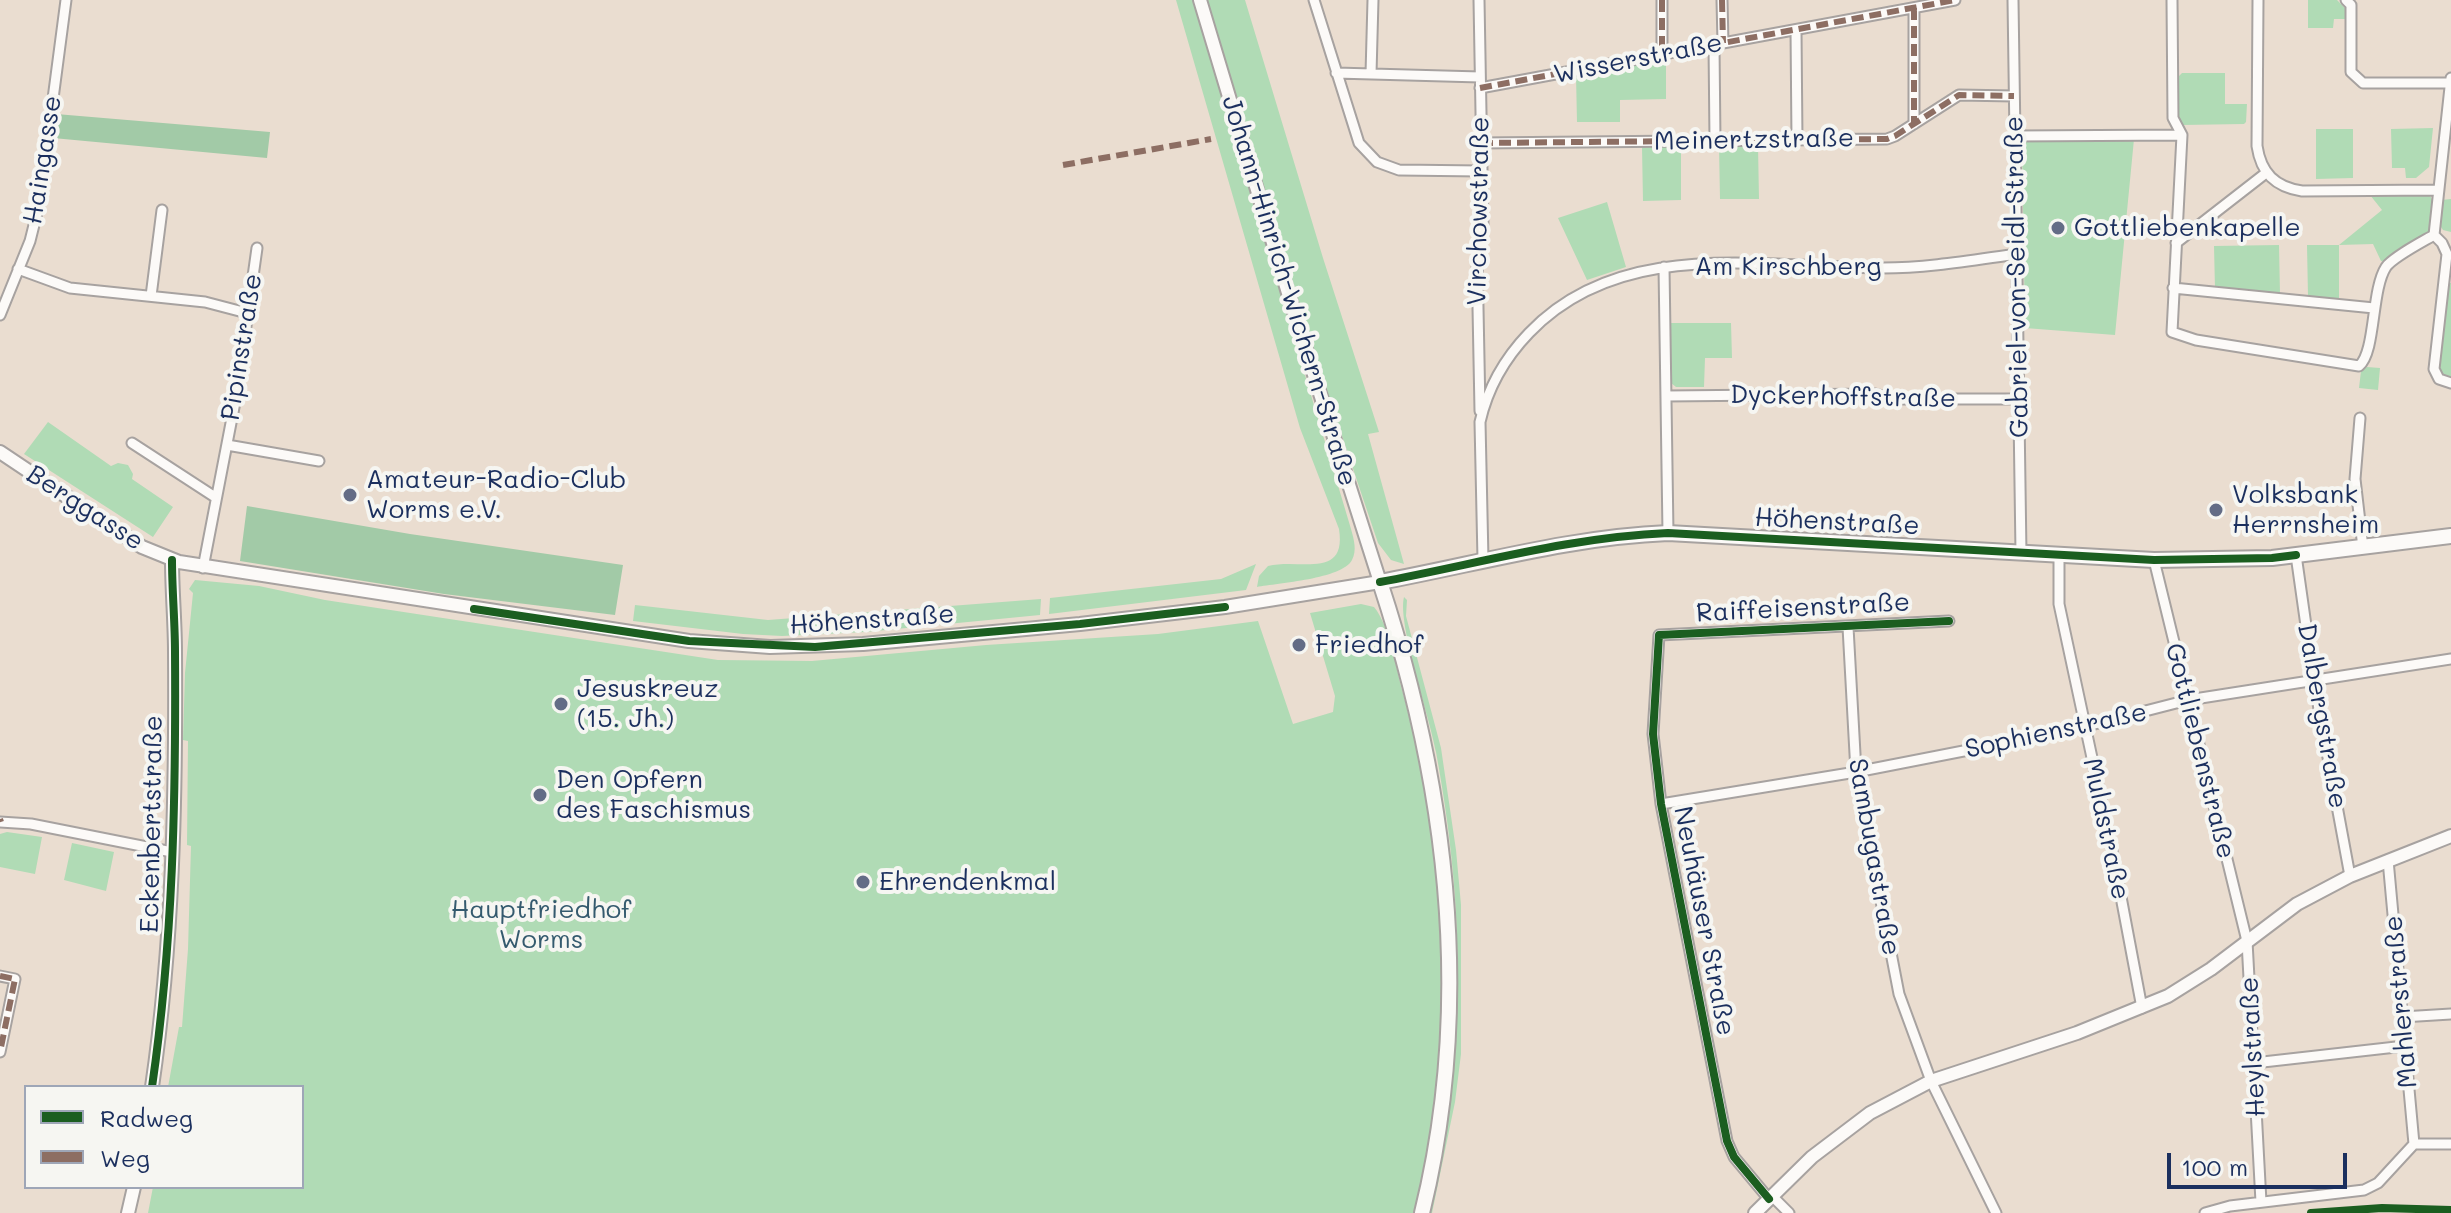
<!DOCTYPE html>
<html>
<head>
<meta charset="utf-8">
<style>
  body { margin:0 }
  #map { position:relative; width:2451px; height:1213px; overflow:hidden; background:#eaddd0; font-family:Mali,sans-serif }
  canvas { display:block }
  .legend { position:absolute; left:24px; top:1085px; width:280px; height:104px; box-sizing:border-box; background:#f6f6f2; border:2px solid #9ea6b7; margin:0; padding:10px 14px; list-style:none; font-size:24px; color:#1b2f5e }
  .legend li { display:flex; align-items:center; gap:16px; height:40px }
  .legend b { width:40px; border:2px solid #9ea6b7 }
  .scale { position:absolute; left:2167px; top:1153px; width:180px; height:36px; box-sizing:border-box; border:4px solid #1b2f5e; border-top:0; padding-left:10px; font-size:24px; line-height:28px; white-space:nowrap; color:#1b2f5e; -webkit-text-stroke:6px #f6f6f2; paint-order:stroke }
</style>
</head>
<body>
<div id="map">
<canvas width="2451" height="1213"></canvas>
<ul class="legend">
<li><b style="height:10px;background:#1b5e20"></b>Radweg</li>
<li><b style="height:10px;background:#8d6e63"></b>Weg</li>
</ul>
<div class="scale">100 m</div>
</div>
<script>
const c = document.querySelector('canvas').getContext('2d');
c.lineJoin = 'round';
function fill(path, color) {
  c.fillStyle = color;
  c.fill(path, 'evenodd');
}
function stroke(path, color, width, dash) {
  c.strokeStyle = color;
  c.lineWidth = width;
  c.lineCap = dash ? 'butt' : 'round';
  c.setLineDash(dash || []);
  c.stroke(path);
}
function label(font, color, halo, rows, align = 'center') {
  c.font = font + ' Mali,sans-serif';
  c.lineWidth = 8;
  c.setLineDash([]);
  c.textBaseline = 'middle';
  c.strokeStyle = halo;
  c.fillStyle = color;
  for (const [text, x, y, turn = 0] of rows) {
    c.save();
    c.translate(x, y);
    c.rotate((+turn || 0) * Math.PI / 180);
    c.textAlign = isNaN(turn) ? turn : align;
    if (halo) c.strokeText(text, 0, 0);
    c.fillText(text, 0, 0);
    c.restore();
  }
}
const green = new Path2D(`
  M 1176,0 L 1193,0 L 1351,529 C 1354,540 1357,550 1352,560 C 1342,579 1278,583 1257,587 L 1259,576 L 1268,566 C 1299,558 1347,580 1339,529 L 1300,428 Z
  M 1207,0 L 1245,0 L 1323,258 L 1379,432 L 1368,434 L 1404,564 L 1391,560 L 1378,543 L 1311,344 Z
  M 2308,0 L 2337,0 L 2346,9 L 2346,19 L 2334,19 L 2333,28 L 2308,28 Z
  M 1666,58 L 1666,99 L 1620,100 L 1620,122 L 1577,122 L 1576,75 Z
  M 2182,73 L 2225,73 L 2225,104 L 2247,104 L 2246,122 L 2244,124 L 2182,125 L 2177,120 L 2177,78 Z
  M 2433,128 L 2429,167 L 2416,178 L 2406,178 L 2405,168 L 2392,168 L 2391,129 Z
  M 2316,129 L 2353,129 L 2353,178 L 2316,179 Z
  M 2029,139 L 2134,139 L 2115,335 L 2025,328 L 2022,146 Z
  M 1719,146 L 1758,146 L 1759,199 L 1720,199 Z
  M 1642,147 L 1681,147 L 1681,200 L 1643,201 Z
  M 2426,194 L 2431,197 L 2433,203 L 2430,228 L 2427,234 L 2384,262 L 2381,261 L 2373,244 L 2339,245 L 2339,299 L 2308,297 L 2307,245 L 2339,245 L 2382,210 L 2370,195 Z
  M 2451,199 L 2451,232 L 2443,230 L 2439,224 L 2441,200 Z
  M 1607,202 L 1626,267 L 1587,280 L 1558,218 Z
  M 2279,245 L 2280,294 L 2215,289 L 2214,246 Z
  M 2449,283 L 2451,283 L 2451,377 L 2442,374 L 2440,367 Z
  M 1669,323 L 1731,323 L 1732,358 L 1705,358 L 1704,387 L 1676,387 L 1671,383 Z
  M 2367,367 L 2380,368 L 2378,390 L 2359,388 L 2361,371 Z
  M 48,422 L 111,466 L 118,463 L 128,465 L 133,474 L 132,479 L 173,507 L 153,537 L 24,454 Z
  M 1256,564 L 1246,590 L 1049,614 L 1050,598 L 1221,579 Z
  M 195,580 L 259,586 L 325,600 L 718,660 L 812,661 L 986,645 L 1158,634 L 1258,621 L 1293,724 L 1333,712 L 1335,696 L 1310,613 L 1361,604 L 1374,607 C 1390,626 1396,669 1403,693 C 1449,865 1454,1039 1415,1213 L 148,1213 L 153,1187 L 302,1187 L 302,1087 L 168,1087 L 179,1027 L 182,1027 L 188,949 L 191,846 L 187,845 L 188,741 L 183,740 L 185,673 L 193,593 L 189,589 Z
  M 1404,597 L 1407,600 L 1406,616 L 1441,748 L 1456,850 L 1461,905 L 1461,1054 L 1455,1102 L 1432,1213 L 1428,1213 C 1436,1155 1448,1096 1454,1038 C 1463,944 1453,844 1436,752 C 1430,718 1397,623 1404,597 Z
  M 1041,599 L 1040,615 L 865,632 L 782,636 L 743,634 L 633,621 L 635,605 L 768,620 Z
  M 7,832 L 42,837 L 35,874 L 0,867 L 0,834 Z
  M 72,843 L 114,852 L 106,891 L 64,880 Z`);
const forest = new Path2D(`
  M 56,114 L 270,132 L 267,158 L 53,138 Z
  M 247,506 L 410,534 L 623,565 L 615,615 L 444,594 L 240,561 Z`);
const minor = new Path2D(`
  M 1314,0 L 1359,143 L 1377,162 L 1399,170 L 1481,171
  M 1479,0 L 1483,225 L 1477,256 L 1480,411
  M 1662,0 L 1662,55
  M 1722,0 L 1723,43
  M 2013,0 L 2021,553
  M 2172,0 L 2173,118 L 2182,135
  M 2258,0 L 2257,146 C 2261,173 2275,187 2302,191 L 2438,190
  M 2346,0 L 2351,5 L 2351,72 L 2363,83 L 2450,83
  M 1914,8 L 1914,124
  M 1796,30 L 1797,140
  M 1714,45 L 1715,141
  M 1336,73 L 1480,77
  M 1371,74 L 1373,0
  M 1480,88 L 1955,0
  M 2182,135 L 2172,332 L 2196,340 L 2359,366 C 2376,352 2371,290 2386,267 C 2393,257 2422,242 2434,235 L 2451,78
  M 2015,136 L 2182,135
  M 1481,143 L 1887,139 L 1895,136 L 1959,95 L 2014,96
  M 2434,235 L 2442,243 L 2447,254 L 2434,369 L 2439,379 L 2451,383
  M 2176,243 L 2266,173
  M 1664,267 L 1668,533
  M 18,269 L 70,288 L 205,302 L 247,313
  M 2173,288 L 2374,308
  M 151,296 L 162,210
  M 0,315 L 30,241 L 39,205 L 66,0
  M 1666,396 L 1875,394 L 1893,399 L 2019,399
  M 2360,418 L 2355,479 L 2363,548
  M 132,443 L 215,497
  M 227,445 L 319,461
  M 2296,555 L 2314,682 L 2350,876
  M 2059,556 L 2059,604 L 2115,865 L 2142,1008
  M 1483,560 L 1480,422 C 1488,387 1504,359 1529,333 C 1621,236 1765,268 1883,268 C 1928,268 1973,260 2017,254
  M 2154,560 L 2247,941 L 2261,1202
  M 203,568 L 236,397 L 257,248
  M 1848,627 L 1856,772 L 1899,994 L 1931,1081 L 1996,1213
  M 1661,804 L 1856,772 L 1984,747 L 2083,727 L 2188,700 L 2451,659
  M 0,822 L 31,824 L 172,852
  M 2388,860 L 2414,1144
  M 0,976 L 15,979 L 0,1052
  M 2402,1017 L 2451,1014
  M 2254,1063 L 2405,1046
  M 1772,1196 L 1789,1213
  M 1769,1199 L 1734,1157 L 1727,1141 L 1661,804 L 1653,734 L 1659,635 L 1949,621
  M 2205,1213 L 2230,1206 L 2364,1190 L 2378,1183 L 2414,1144 L 2451,1144`);
const tertiary = new Path2D(`
  M 0,452 L 142,547 L 179,562 L 689,641 L 770,647 L 863,644 L 1080,624 L 1225,607 L 1380,582 L 1288,293 L 1200,0
  M 152,1087 C 173,943 176,798 175,652 C 175,622 172,591 172,560
  M 128,1213 L 134,1187
  M 1755,1213 L 1812,1157 L 1870,1113 L 1931,1081 L 2077,1033 L 2168,996 L 2211,969 L 2297,904 L 2350,876 L 2451,836`);
const secondary = new Path2D(`
  M 1422,1213 C 1474,1002 1447,786 1380,582 C 1477,564 1570,537 1668,533 L 2154,560 L 2272,558 L 2451,536`);
const quiet = new Path2D(`
  M 1662,0 L 1662,55
  M 1722,0 L 1723,43
  M 1914,8 L 1914,124
  M 1480,88 L 1955,0
  M 1481,143 L 1887,139 L 1895,136 L 1959,95 L 2014,96
  M 1063,165 L 1211,139
  M 0,819 L 1,822
  M 0,976 L 15,979 L 0,1052`);
const cycleway = new Path2D(`
  M 1380,582 C 1477,564 1570,537 1668,533 L 2154,560 L 2272,558 L 2296,555
  M 474,609 L 689,641 L 815,647 L 1080,624 L 1225,607
  M 152,1087 C 173,943 176,798 175,652 C 175,622 172,591 172,560
  M 1769,1199 L 1734,1157 L 1727,1141 L 1661,804 L 1653,734 L 1659,635 L 1949,621
  M 2311,1213 L 2382,1208 L 2451,1210`);
const markers = [
  [2058,228,8,"#636c86"],
  [350,495,8,"#636c86"],
  [2216,510,8,"#636c86"],
  [1299,645,8,"#636c86"],
  [561,704,8,"#636c86"],
  [540,795,8,"#636c86"],
  [863,882,8,"#636c86"]
];
const streetNames = [
  ["Wisserstraße",1638,59,-11],
  ["Meinertzstraße",1754,140,-1],
  ["Haingasse",43,160,-81],
  ["Virchowstraße",1479,211,-89],
  ["Am Kirschberg",1788,267],
  ["Gabriel-von-Seidl-Straße",2017,277,-91],
  ["Johann-Hinrich-Wichern-Straße",1289,291,73],
  ["Pipinstraße",242,347,-81],
  ["Dyckerhoffstraße",1843,397,1],
  ["Berggasse",85,508,33],
  ["Höhenstraße",1837,522,3],
  ["Raiffeisenstraße",1803,608,-3],
  ["Höhenstraße",872,620,-4],
  ["Dalbergstraße",2322,716,80],
  ["Sophienstraße",2056,731,-12],
  ["Gottliebenstraße",2200,751,76],
  ["Eckenbertstraße",152,824,-89],
  ["Muldstraße",2106,829,78],
  ["Sambugastraße",1874,857,80],
  ["Neuhäuser Straße",1704,921,79],
  ["Mahlerstraße",2401,1002,-95],
  ["Heylstraße",2253,1047,-93]
];
const poiNames = [
  ["Gottliebenkapelle",2074,228],
  ["Amateur-Radio-Club",366,480],
  ["Worms e.V.",366,510],
  ["Volksbank",2232,495],
  ["Herrnsheim",2232,525],
  ["Friedhof",1315,645],
  ["Jesuskreuz",577,689],
  ["(15. Jh.)",577,719],
  ["Den Opfern",556,780],
  ["des Faschismus",556,810],
  ["Ehrendenkmal",879,882]
];
const parkNames = [
  ["Hauptfriedhof",541,910],
  ["Worms",541,940]
];
fill(green, '#b0dbb5');
fill(forest, '#a2caa7');
stroke(minor, '#a7a2a0', 13);
stroke(tertiary, '#a7a2a0', 16);
stroke(secondary, '#a7a2a0', 18);
stroke(minor, '#fcfaf8', 9);
stroke(tertiary, '#fcfaf8', 12);
stroke(secondary, '#fcfaf8', 14);
stroke(quiet, '#8d6e63', 6, [12, 6]);
stroke(cycleway, '#1b5e20', 8);
for (const [x, y, r, color] of markers) {
  const dot = new Path2D();
  dot.arc(x, y, r, 0, 2 * Math.PI);
  c.fillStyle = color;
  c.fill(dot);
  stroke(dot, '#f6f6f2', 3);
}
label('26px', '#1b2f5e', '#f6f6f2', streetNames);
label('26px', '#1b2f5e', '#f6f6f2', poiNames, 'left');
label('26px', '#345a6e', '#f6f6f2', parkNames);
</script>
</body>
</html>
